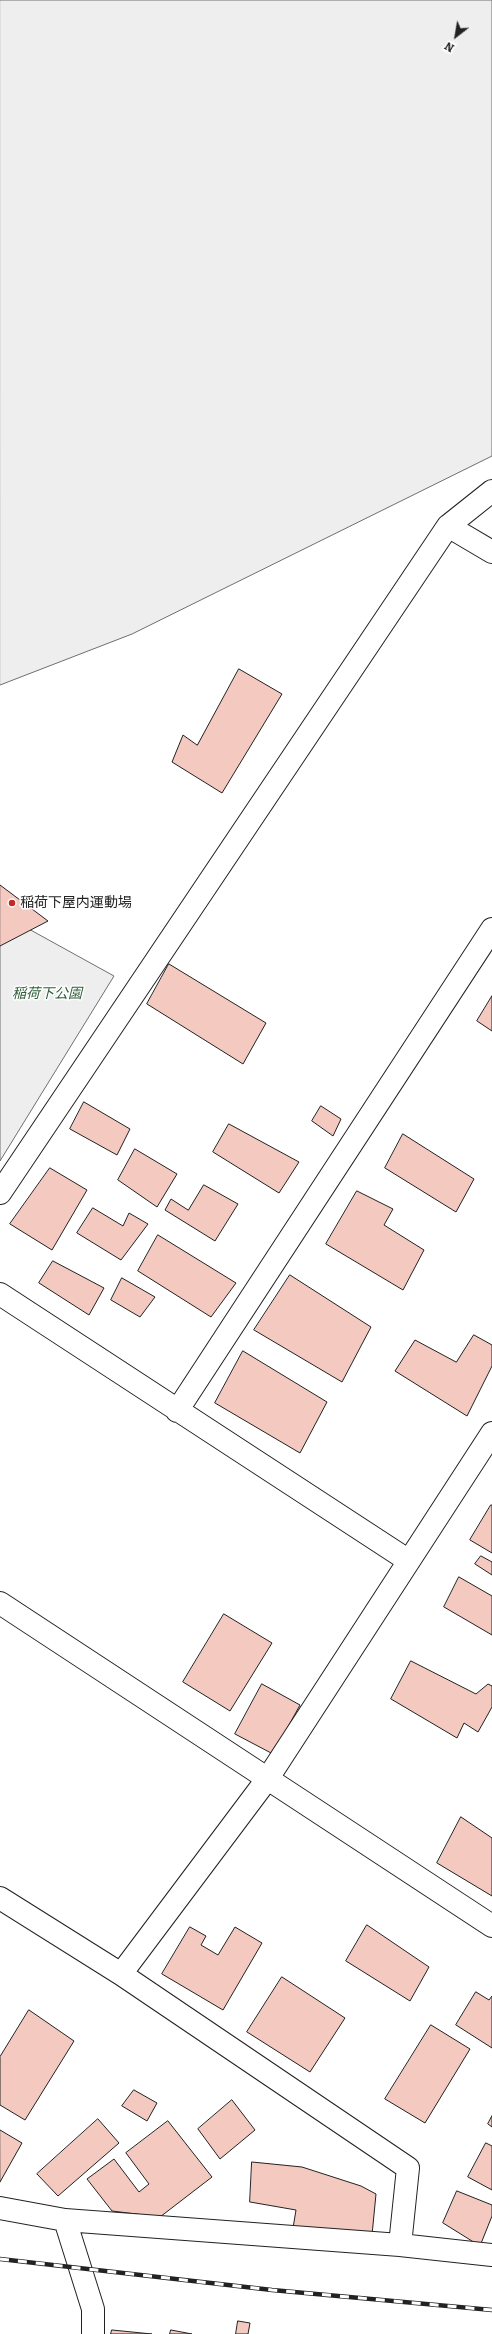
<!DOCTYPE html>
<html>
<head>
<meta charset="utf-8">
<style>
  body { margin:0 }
  #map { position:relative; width:492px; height:2334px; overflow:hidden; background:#fff; font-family:Bitter,serif }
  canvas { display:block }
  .north { position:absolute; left:436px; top:16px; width:40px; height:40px; -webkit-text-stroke:3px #fff; paint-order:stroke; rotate:211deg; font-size:11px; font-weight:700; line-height:16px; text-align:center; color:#222 }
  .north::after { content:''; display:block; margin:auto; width:14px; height:18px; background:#222; clip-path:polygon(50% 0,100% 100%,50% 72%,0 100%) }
</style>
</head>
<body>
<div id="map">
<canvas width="492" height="2334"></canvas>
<div class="north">N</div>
</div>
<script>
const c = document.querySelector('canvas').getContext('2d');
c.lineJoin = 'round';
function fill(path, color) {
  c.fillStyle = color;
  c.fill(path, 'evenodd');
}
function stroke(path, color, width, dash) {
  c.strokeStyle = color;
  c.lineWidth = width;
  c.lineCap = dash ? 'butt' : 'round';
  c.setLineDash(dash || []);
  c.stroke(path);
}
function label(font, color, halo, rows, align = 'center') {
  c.font = font + ' Bitter,"Noto Sans JP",serif';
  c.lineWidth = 3;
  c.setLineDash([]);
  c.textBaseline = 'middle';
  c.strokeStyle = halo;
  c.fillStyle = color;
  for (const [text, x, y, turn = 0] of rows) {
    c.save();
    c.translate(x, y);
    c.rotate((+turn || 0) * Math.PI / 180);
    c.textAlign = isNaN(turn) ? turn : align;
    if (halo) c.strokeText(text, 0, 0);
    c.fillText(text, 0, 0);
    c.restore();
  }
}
const green = new Path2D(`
  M 0,0 L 492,0 L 492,456 L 132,634 L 0,685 Z
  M 27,928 L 114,976 L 0,1161 L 0,945 Z`);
const building = new Path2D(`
  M 239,669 L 282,694 L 222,793 L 172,762 L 183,735 L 197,745 Z
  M 0,885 L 48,921 L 0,946 Z
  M 169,964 L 266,1023 L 243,1064 L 147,1004 Z
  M 492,996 L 492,1031 L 477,1021 Z
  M 84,1102 L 130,1129 L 117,1155 L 70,1129 Z
  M 321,1106 L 341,1119 L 333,1136 L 312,1121 Z
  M 229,1124 L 299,1162 L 279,1193 L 213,1152 Z
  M 403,1134 L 474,1179 L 456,1212 L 385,1168 Z
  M 135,1149 L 177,1174 L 157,1207 L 118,1180 Z
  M 50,1168 L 87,1190 L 52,1250 L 10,1224 Z
  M 204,1185 L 238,1204 L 215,1241 L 165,1210 L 171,1199 L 188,1210 Z
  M 357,1191 L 393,1209 L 384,1225 L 424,1250 L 403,1290 L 326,1244 Z
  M 93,1208 L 123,1226 L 129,1213 L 148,1224 L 121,1260 L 77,1233 Z
  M 158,1235 L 236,1283 L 211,1317 L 138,1271 Z
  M 53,1261 L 104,1288 L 89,1315 L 39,1283 Z
  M 290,1275 L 371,1327 L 342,1382 L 254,1330 Z
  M 122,1278 L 155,1297 L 140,1317 L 111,1300 Z
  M 474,1335 L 492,1345 L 492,1366 L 467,1416 L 395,1371 L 415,1340 L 456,1362 Z
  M 243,1351 L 327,1402 L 300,1453 L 215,1403 Z
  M 491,1505 L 492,1505 L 492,1553 L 470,1540 Z
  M 481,1556 L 492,1562 L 492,1575 L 475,1564 Z
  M 459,1577 L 492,1596 L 492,1635 L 444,1607 Z
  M 224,1614 L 272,1643 L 230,1711 L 183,1682 Z
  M 411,1661 L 476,1694 L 488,1684 L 492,1686 L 492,1707 L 478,1732 L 464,1723 L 457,1738 L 391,1699 Z
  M 262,1684 L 300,1705 L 273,1754 L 235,1734 Z
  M 461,1817 L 492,1838 L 492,1896 L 437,1863 Z
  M 367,1925 L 429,1967 L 410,2001 L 346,1961 Z
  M 190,1927 L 206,1936 L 201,1945 L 218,1955 L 235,1927 L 262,1943 L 223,2010 L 162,1974 Z
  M 282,1977 L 345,2018 L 310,2072 L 247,2032 Z
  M 476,1992 L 489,2000 L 492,1996 L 492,2048 L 456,2025 Z
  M 29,2010 L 74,2041 L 25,2120 L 0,2105 L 0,2057 Z
  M 431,2025 L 470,2049 L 425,2123 L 385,2099 Z
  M 134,2090 L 157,2103 L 147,2121 L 122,2106 Z
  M 232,2100 L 255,2130 L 220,2159 L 198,2129 Z
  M 492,2116 L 492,2127 L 488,2124 Z
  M 98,2119 L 119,2143 L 58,2196 L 37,2174 Z
  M 168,2121 L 212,2177 L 160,2217 L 112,2211 L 87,2179 L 114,2159 L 139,2192 L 149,2184 L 126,2153 Z
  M 0,2130 L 22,2143 L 0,2182 Z
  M 486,2143 L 492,2146 L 492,2190 L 468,2177 Z
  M 252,2162 L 302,2167 L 361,2186 L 376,2194 L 372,2235 L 293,2228 L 296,2210 L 250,2202 Z
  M 457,2191 L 492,2205 L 492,2216 L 480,2246 L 443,2223 Z
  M 238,2321 L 250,2323 L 248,2334 L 236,2334 Z
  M 112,2330 L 152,2334 L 111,2334 Z
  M 171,2330 L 192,2334 L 170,2334 Z`);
const street = new Path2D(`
  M 448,526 L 492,552
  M 0,1193 L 448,526 L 492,491
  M 0,1294 L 409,1561
  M 177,1411 L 492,929
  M 0,1603 L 492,1926
  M 0,1898 L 121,1974 L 408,2168 L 400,2245
  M 121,1974 L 268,1778 L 492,1433
  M 0,2208 L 65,2220 L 400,2245 L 492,2255
  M 65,2220 L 93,2309 L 93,2334`);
const rail = new Path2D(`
  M 0,2259 L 272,2290 L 492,2310`);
const markers = [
  [12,903,4,"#c62828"]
];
const poiNames = [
  ["稲荷下屋内運動場",20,903]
];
const parkNames = [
  ["稲荷下公園",47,994]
];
fill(green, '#eee');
stroke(green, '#6f6f6f', 1);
fill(building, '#f3c9c0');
stroke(building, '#222', 1);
stroke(street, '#222', 24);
stroke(street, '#fff', 22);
stroke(rail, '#222', 4.5);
stroke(rail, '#fff', 3, [9]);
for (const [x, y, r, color] of markers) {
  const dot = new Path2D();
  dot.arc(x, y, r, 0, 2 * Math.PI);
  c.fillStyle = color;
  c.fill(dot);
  stroke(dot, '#fff', 1.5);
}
label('14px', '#222', '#fff', poiNames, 'left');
label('italic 14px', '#2f5e38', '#fff', parkNames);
</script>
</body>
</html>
